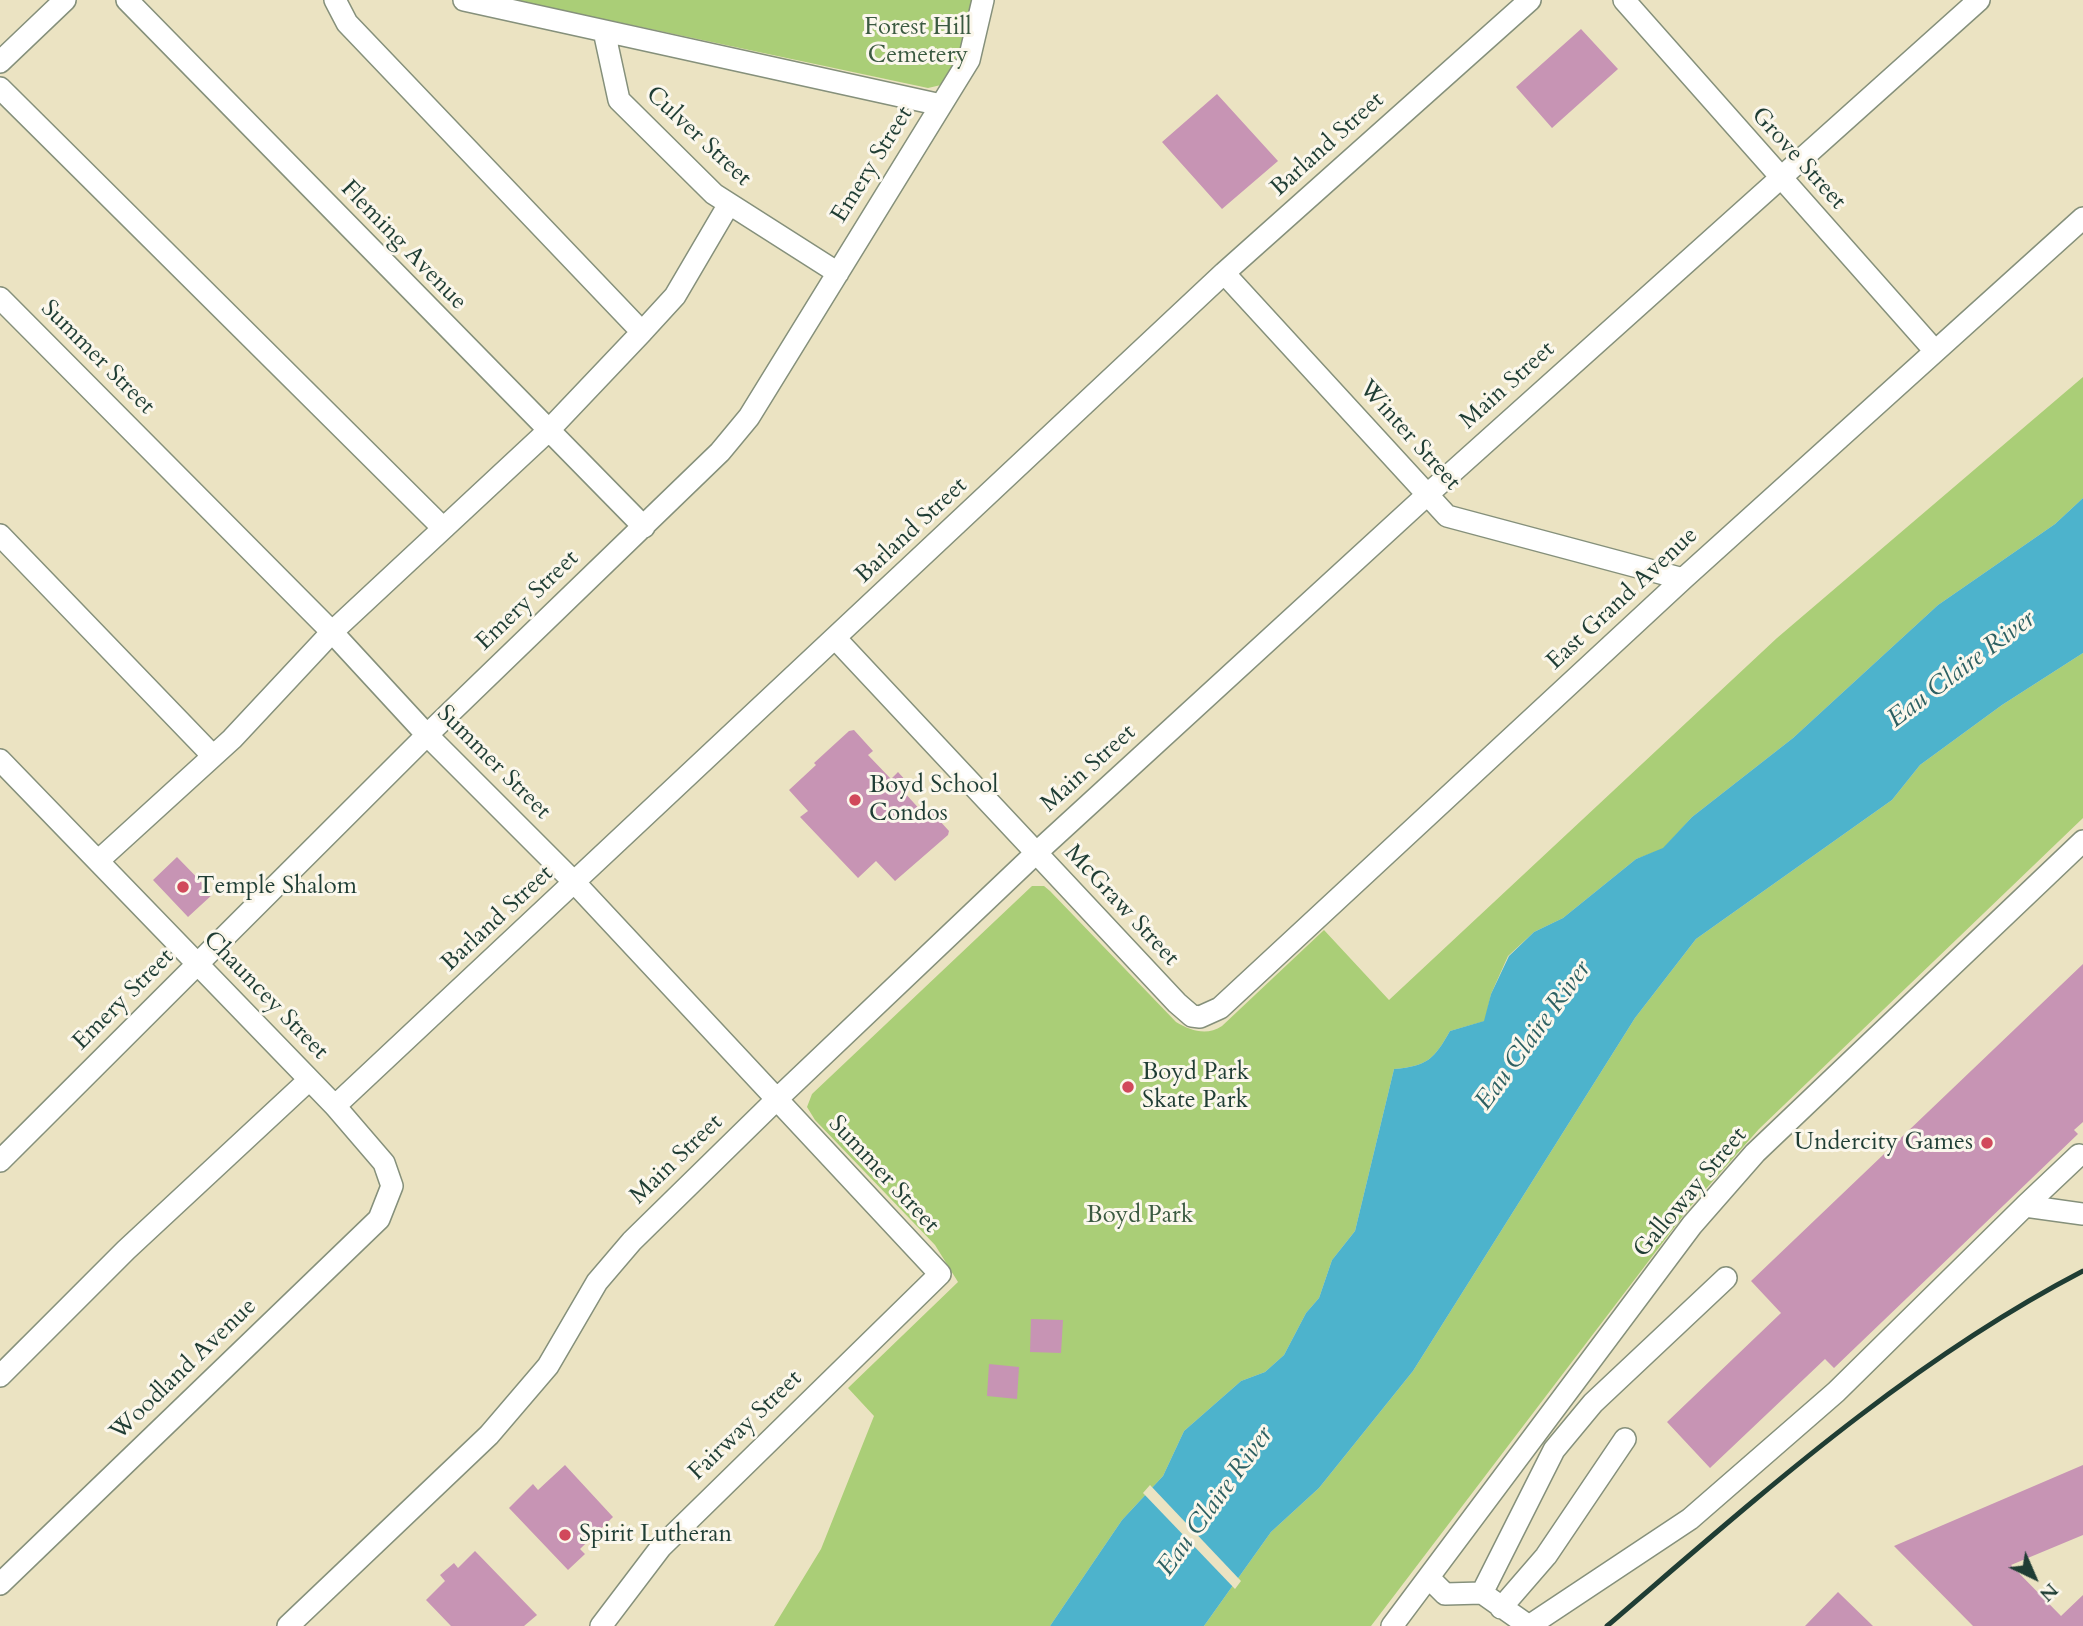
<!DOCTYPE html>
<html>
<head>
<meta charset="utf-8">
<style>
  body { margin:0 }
  #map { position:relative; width:2083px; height:1626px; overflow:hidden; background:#ebe3c2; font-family:Cardo,serif }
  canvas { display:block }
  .north { position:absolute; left:1999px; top:1542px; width:70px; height:70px; -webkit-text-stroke:5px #fbf7ec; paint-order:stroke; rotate:136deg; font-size:19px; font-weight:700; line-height:28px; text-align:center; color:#1f3d34 }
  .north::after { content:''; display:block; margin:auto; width:24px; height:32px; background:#1f3d34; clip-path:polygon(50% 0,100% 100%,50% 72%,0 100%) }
</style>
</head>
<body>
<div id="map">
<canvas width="2083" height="1626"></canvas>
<div class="north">N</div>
</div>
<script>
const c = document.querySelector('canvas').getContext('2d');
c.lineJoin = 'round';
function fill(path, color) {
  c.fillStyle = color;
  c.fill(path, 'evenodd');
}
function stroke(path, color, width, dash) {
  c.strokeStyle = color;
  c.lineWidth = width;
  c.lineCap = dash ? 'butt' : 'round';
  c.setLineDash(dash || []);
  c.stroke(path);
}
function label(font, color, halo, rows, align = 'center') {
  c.font = font + ' Cardo,serif';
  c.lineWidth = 6;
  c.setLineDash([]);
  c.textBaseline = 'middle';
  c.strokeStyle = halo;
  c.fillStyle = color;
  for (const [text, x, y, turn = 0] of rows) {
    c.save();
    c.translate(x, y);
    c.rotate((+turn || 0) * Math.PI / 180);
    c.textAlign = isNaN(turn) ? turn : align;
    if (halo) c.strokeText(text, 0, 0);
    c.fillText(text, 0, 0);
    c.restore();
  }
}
const green = new Path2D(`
  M 514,0 L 973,0 L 961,56 L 941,85 L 928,88 Z
  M 2083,377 L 2083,498 L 2055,524 L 1938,605 L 1793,738 L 1692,817 L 1663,849 L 1636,859 L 1563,918 L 1534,932 L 1508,956 L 1491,994 L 1485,1021 L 1450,1031 C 1434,1059 1428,1066 1394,1069 L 1355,1231 L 1332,1260 L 1319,1298 L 1306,1313 L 1284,1355 L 1265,1372 L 1241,1381 L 1184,1431 L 1163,1476 L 1122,1520 L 1050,1626 L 774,1626 L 821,1549 L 874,1416 L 848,1388 L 958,1282 L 935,1245 L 815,1120 L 807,1107 L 812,1094 L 1032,886 L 1044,886 L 1050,891 L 1176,1022 C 1191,1031 1207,1036 1222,1026 L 1324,930 L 1389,1000 L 1777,638 Z
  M 2083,653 L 2083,818 L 1759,1129 L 1689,1208 L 1371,1626 L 1204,1626 L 1271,1532 L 1319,1488 L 1413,1371 L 1635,1018 L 1696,939 L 1892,800 L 1920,765 L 2002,705 Z`);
const water = new Path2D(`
  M 2083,498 L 2083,653 L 2002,705 L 1920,765 L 1892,800 L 1696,939 L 1635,1018 L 1413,1371 L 1319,1488 L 1271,1532 L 1204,1626 L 1050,1626 L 1122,1520 L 1163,1476 L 1184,1431 L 1241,1381 L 1265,1372 L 1284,1355 L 1306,1313 L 1319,1298 L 1332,1260 L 1355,1231 L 1394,1069 C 1428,1066 1434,1059 1450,1031 L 1484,1021 L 1491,994 L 1509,956 L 1534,932 L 1563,918 L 1636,859 L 1663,848 L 1692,817 L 1793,738 L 1938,605 L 2055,524 Z`);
const pier = new Path2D(`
  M 1150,1485 L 1241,1581 L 1235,1589 L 1143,1493 Z`);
const building = new Path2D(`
  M 1581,29 L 1618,69 L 1552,128 L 1516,87 Z
  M 1217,94 L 1278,161 L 1222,209 L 1162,142 Z
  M 854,730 L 873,751 L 868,755 L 891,779 L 898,772 L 909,784 L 903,791 L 924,814 L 929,809 L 949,831 L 948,835 L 895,881 L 876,861 L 858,878 L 800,817 L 808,811 L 789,790 L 816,765 L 814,763 L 849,731 Z
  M 177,857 L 213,894 L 188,917 L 153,880 Z
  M 2083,964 L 2083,1122 L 2074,1130 L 2078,1134 L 1834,1368 L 1825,1359 L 1710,1468 L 1667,1422 L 1781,1313 L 1751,1281 Z
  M 1031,1319 L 1063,1320 L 1061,1353 L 1030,1352 Z
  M 989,1364 L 1019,1367 L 1017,1399 L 987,1396 Z
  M 565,1465 L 613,1517 L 580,1549 L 585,1554 L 568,1570 L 509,1508 L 533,1484 L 538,1490 Z
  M 2083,1465 L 2083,1535 L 2011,1565 L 2061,1616 L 2083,1595 L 2083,1626 L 1973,1626 L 1894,1546 Z
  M 475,1551 L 537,1615 L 524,1626 L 451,1626 L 426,1600 L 445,1581 L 440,1575 L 454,1563 L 458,1568 Z
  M 1838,1592 L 1873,1626 L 1805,1626 Z`);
const minor = new Path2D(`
  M 127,0 L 644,527
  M 464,0 L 941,105
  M 1624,0 L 1935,351
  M 604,31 L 619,100 L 714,194 L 838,273
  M 0,62 L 65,0
  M 0,88 L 443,528
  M 1224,273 L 1447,516 L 1683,579
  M 0,298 L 332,632 L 427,735 L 575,883 L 940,1274 L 661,1547 L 601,1626
  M 642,332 L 675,296 L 729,204
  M 0,535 L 213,756
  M 836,639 L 1177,1003 L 1192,1016 L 1200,1017 L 1220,1008 L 1683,579 L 2083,218
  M 0,760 L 335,1106 L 384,1163 L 392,1186 L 379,1219 L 0,1584
  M 98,861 L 232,739 L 332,632 L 548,431 L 642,332 L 347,23 L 335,0
  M 335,1106 L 1224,273 L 1530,0
  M 0,1161 L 427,735 L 720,452 L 749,417 L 969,60 L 983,0
  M 2025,1206 L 2079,1155
  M 0,1376 L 126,1250 L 309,1080
  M 1429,1578 L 1445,1594 L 1482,1593 L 1529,1626 L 1690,1519 L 1836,1392 L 2025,1206 L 2083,1214
  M 1482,1593 L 1554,1450 L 1593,1403 L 1726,1278
  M 1501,1608 L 1546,1556 L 1625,1439
  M 288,1626 L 489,1435 L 548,1366 L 597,1282 L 632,1241 L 776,1100 L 1035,854 L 1428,494 L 1979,0
  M 1392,1626 L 1692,1225 L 1755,1153 L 2083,841`);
const rail = new Path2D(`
  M 1607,1626 C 1758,1497 1906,1363 2083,1271`);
const markers = [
  [855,800,7,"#d1495b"],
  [183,887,7,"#d1495b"],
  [1128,1087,7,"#d1495b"],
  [1987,1143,7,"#d1495b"],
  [565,1535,7,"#d1495b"]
];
const parkNames = [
  ["Forest Hill",918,28],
  ["Cemetery",918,56],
  ["Boyd Park",1140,1216]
];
const streetNames = [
  ["Culver Street",698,137,43],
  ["Barland Street",1328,145,-42],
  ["Grove Street",1798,159,48],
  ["Emery Street",873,165,-58],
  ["Fleming Avenue",403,246,46],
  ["Summer Street",97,358,45],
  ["Main Street",1508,386,-42],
  ["Winter Street",1409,436,48],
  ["Barland Street",912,531,-43],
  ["East Grand Avenue",1623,599,-43],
  ["Emery Street",528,601,-44],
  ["Summer Street",493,763,45],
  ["Main Street",1089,769,-42],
  ["McGraw Street",1121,906,47],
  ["Barland Street",498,919,-43],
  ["Chauncey Street",265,996,46],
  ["Emery Street",124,1000,-45],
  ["Main Street",677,1160,-44],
  ["Summer Street",883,1175,47],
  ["Galloway Street",1691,1193,-50],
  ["Woodland Avenue",184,1370,-44],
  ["Fairway Street",746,1426,-44]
];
const poiNames = [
  ["Boyd School",869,786],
  ["Condos",869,814],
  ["Temple Shalom",197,887],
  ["Boyd Park",1142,1073],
  ["Skate Park",1142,1101],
  ["Undercity Games",1973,1143,"right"],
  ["Spirit Lutheran",579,1535]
];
const waterNames = [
  ["Eau Claire River",1962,670,-37],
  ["Eau Claire River",1534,1036,-54],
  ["Eau Claire River",1216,1502,-54]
];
fill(green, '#aace77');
fill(water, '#4db3cc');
fill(pier, '#ebe3c2');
fill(building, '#c794b4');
stroke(minor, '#85907b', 24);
stroke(minor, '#fff', 21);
stroke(rail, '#1f3d34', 5);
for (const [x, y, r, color] of markers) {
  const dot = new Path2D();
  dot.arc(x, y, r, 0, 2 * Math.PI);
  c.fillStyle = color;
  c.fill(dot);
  stroke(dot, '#fbf7ec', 2.5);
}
label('24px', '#3b5a41', '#fbf7ec', parkNames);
label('24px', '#1f3d34', '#fbf7ec', streetNames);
label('24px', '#1f3d34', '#fbf7ec', poiNames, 'left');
label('italic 26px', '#2d6062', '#fbf7ec', waterNames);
</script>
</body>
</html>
